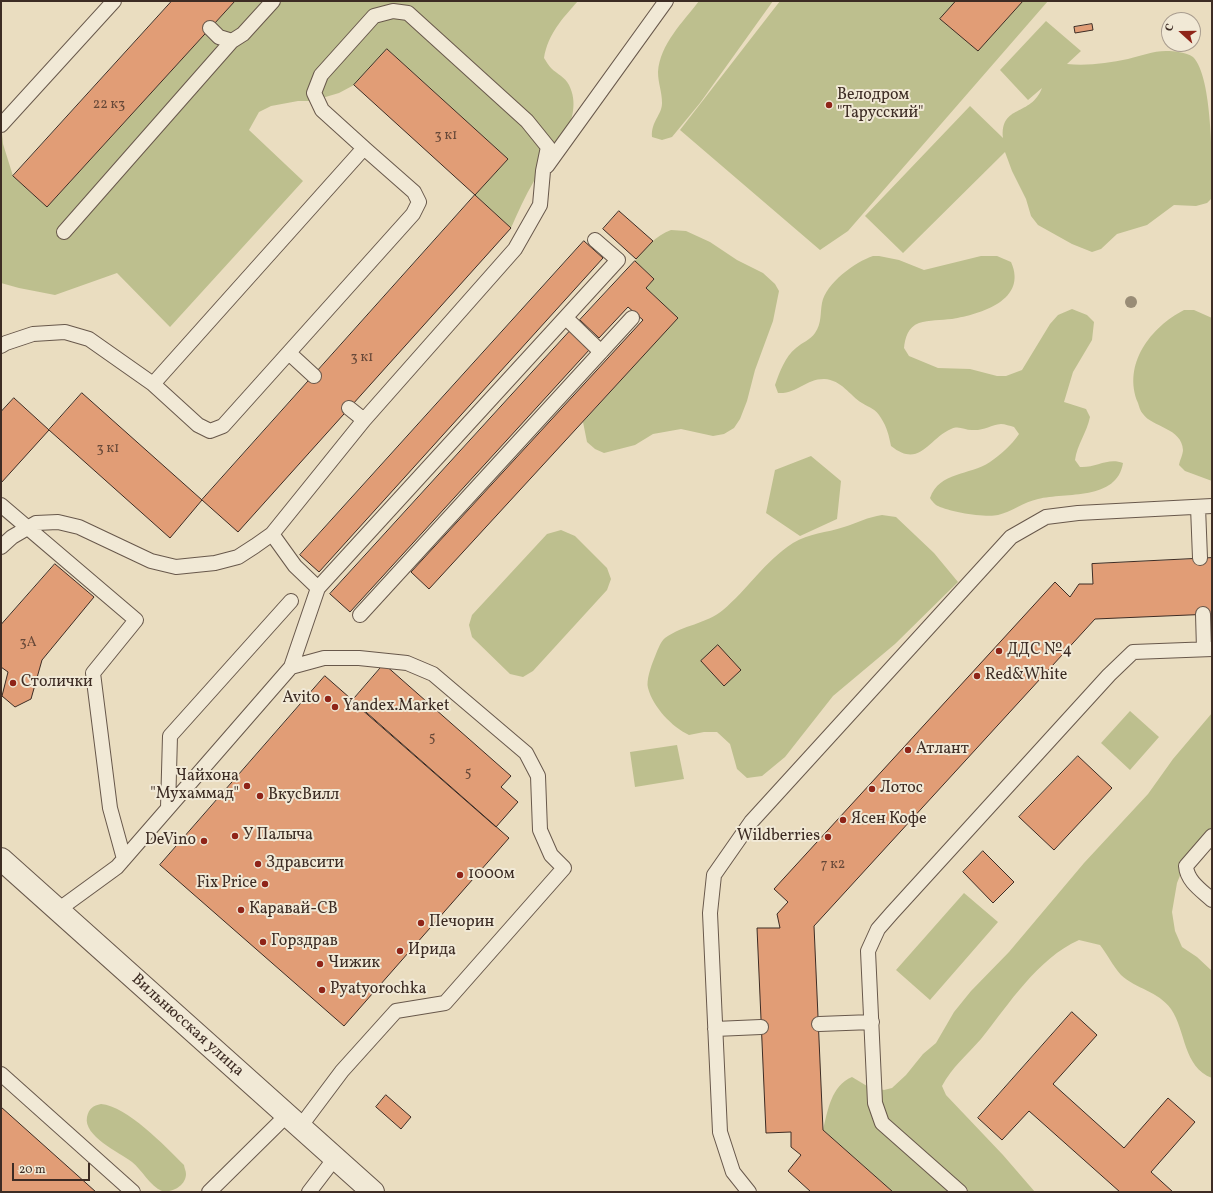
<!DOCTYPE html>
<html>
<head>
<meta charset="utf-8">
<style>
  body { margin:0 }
  #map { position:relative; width:1213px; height:1193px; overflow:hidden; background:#eaddc0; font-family:Vollkorn,serif }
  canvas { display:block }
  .frame { position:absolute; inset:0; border:2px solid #3d2c24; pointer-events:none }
  .north { position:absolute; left:1161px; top:12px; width:40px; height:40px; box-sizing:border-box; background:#f1e9d6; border:1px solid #a99d8f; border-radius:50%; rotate:291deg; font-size:11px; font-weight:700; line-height:16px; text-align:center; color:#3d2c24 }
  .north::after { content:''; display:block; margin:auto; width:14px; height:18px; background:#8f2418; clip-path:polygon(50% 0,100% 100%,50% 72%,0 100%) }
  .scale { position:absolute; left:12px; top:1163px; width:78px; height:18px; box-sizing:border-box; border:2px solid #3d2c24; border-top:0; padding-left:5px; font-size:12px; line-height:14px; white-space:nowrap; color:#3d2c24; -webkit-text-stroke:3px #f1e9d6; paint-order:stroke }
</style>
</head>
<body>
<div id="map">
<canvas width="1213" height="1193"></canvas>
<div class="frame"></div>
<div class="north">С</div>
<div class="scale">20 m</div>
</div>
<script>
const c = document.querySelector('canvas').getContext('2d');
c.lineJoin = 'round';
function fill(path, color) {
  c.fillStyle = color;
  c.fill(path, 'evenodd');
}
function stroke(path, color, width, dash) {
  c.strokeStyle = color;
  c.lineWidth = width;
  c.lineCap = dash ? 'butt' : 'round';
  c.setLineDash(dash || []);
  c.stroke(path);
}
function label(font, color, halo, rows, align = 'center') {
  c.font = font + ' Vollkorn,serif';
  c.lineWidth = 4;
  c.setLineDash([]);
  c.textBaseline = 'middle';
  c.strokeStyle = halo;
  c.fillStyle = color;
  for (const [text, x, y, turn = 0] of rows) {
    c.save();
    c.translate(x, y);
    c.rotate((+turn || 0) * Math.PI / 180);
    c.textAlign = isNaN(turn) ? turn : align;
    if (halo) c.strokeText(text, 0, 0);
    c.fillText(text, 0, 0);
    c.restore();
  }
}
const green = new Path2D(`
  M 235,1 L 578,1 C 562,19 548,34 544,58 C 546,61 549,66 551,68 C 557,74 565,77 569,85 C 586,119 551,155 534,181 C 525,196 518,212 511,228 L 475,195 L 508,159 L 387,49 L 354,85 L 339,93 L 312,101 L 298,101 L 271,106 L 259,112 L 249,130 L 303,181 L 170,327 L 117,273 L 55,295 L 19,288 L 1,283 L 1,124 L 3,144 L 13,176 L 47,207 Z
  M 699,1 L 773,1 L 700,103 L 672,137 L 662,140 L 652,137 C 651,121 662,115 662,103 C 662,92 658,83 658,72 C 660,44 683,22 699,1 Z
  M 780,1 L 1048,1 L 848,231 L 820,250 L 680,130 Z
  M 1046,21 L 1081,51 L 1067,64 C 1088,66 1108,63 1128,59 C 1140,56 1153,51 1166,51 C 1174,51 1186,52 1193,57 C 1213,77 1212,167 1212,198 L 1207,203 L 1196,206 L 1174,205 L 1147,225 L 1117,234 L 1101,249 L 1092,252 L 1072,244 L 1038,225 L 1031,216 L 1026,199 L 1012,171 L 1005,152 L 903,253 L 865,216 L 970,106 L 1003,138 C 1000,104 1031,117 1042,88 L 1028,100 L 1000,70 Z
  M 671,230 L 686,231 L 710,242 L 737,260 L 763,273 L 775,284 L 779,291 L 773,321 L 755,370 L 747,401 L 740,419 L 734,428 L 724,434 L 713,436 L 681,429 L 653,434 L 635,445 L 604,453 L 595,449 L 587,442 L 583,422 L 677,318 L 646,288 L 654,279 L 635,261 C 643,249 657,235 671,230 Z
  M 873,256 L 879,256 L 899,260 L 924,270 L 981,256 L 997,256 L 1011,262 C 1028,300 981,314 952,319 C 941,320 929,320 919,323 C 908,327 905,338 904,348 L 909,356 L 938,368 L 970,369 L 997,376 L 1006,376 L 1022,370 L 1050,324 L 1058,315 L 1072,309 L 1087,315 L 1094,322 L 1092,340 L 1073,372 L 1064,402 L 1086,409 L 1090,417 C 1087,432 1077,445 1075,460 L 1080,467 C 1096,468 1108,457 1123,463 C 1117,501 1066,492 1038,499 C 1024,502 1011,512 998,515 C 986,518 950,512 938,506 C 935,505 932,501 930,498 C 940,471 969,476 990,462 C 1000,455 1012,445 1019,434 L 1014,427 C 1010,426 1005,424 1001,424 C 991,425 983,431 972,430 C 964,430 959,425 951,429 C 928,439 920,469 891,446 C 889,436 887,427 881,418 C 876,409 870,408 862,403 C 849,395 842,380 824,379 C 805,379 798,394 778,393 L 775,385 C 780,371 785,357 796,348 C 803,342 810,340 815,333 C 822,323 820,313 822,303 C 826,283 855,262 873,256 Z
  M 1184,310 L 1194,310 L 1212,318 L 1212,481 L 1185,471 L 1179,465 C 1180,460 1183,454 1183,450 C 1182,428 1152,427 1143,414 C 1140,411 1139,406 1138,403 C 1122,364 1151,327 1184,310 Z
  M 811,456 L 841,481 L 837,519 L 800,536 L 766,513 L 775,470 Z
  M 882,515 L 896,517 L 934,553 L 958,582 L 895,644 L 833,696 L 785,757 L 762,776 L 747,778 L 737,769 L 730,744 L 717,732 L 704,732 L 689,735 C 672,727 653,707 648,688 C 646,681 651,666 654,659 C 657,652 660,642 665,638 C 683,625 706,624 723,610 C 747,590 765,561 793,543 C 809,533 826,533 844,527 C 857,523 868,517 882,515 Z
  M 561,530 L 575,536 L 607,568 L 611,579 L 607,590 L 533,671 L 523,677 L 510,674 L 472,637 L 469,625 L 472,615 L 547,534 Z
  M 1130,711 L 1159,737 L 1130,770 L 1101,743 Z
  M 1212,713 L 1212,831 L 1185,863 L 1177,883 L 1172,912 L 1175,931 L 1182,947 L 1197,957 L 1212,971 L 1212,1078 C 1183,1067 1186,1031 1171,1009 C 1158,991 1136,989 1121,975 C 1113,966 1107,954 1100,945 L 1079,940 C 1037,959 1010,1003 981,1039 C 967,1055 952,1067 942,1086 L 946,1095 L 1003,1155 L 1035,1192 L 893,1192 L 823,1130 C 828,1110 831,1086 852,1077 L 867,1086 L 884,1090 L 892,1088 L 906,1075 L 923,1054 L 936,1043 L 954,1012 L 971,991 L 1009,952 L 1084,863 L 1148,794 L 1173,759 Z
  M 677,745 L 684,779 L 635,787 L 630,752 Z
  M 964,893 L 998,922 L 930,1000 L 896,970 Z
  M 101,1104 C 127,1106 165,1146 184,1165 C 184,1167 186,1171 186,1174 C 186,1185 173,1193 162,1191 C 150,1186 142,1170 132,1162 C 119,1152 83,1136 87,1117 C 89,1108 93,1106 101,1104 Z`);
const building = new Path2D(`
  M 172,1 L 235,1 L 47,207 L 13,176 Z
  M 956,1 L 1023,1 L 978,51 L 940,19 Z
  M 1092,24 L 1093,30 L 1075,33 L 1074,27 Z
  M 387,49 L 508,159 L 475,195 L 354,85 Z
  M 475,195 L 511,228 L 238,532 L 202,500 Z
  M 619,211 L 653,241 L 636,259 L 603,229 Z
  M 584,241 L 603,258 L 319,572 L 300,555 Z
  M 635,261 L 654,279 L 646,288 L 678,318 L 429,589 L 411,572 L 643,320 L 628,307 L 599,338 L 580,320 Z
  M 570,331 L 590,349 L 350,612 L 330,594 Z
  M 82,393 L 202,500 L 170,538 L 49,430 Z
  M 14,398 L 49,430 L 1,483 L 1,412 Z
  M 1212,558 L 1212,614 L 1095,619 L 814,926 L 823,1130 L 893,1192 L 811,1192 L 788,1171 L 801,1155 L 791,1147 L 791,1132 L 766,1133 L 757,928 L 780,928 L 777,914 L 788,902 L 774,889 L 1055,582 L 1070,597 L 1079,584 L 1093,584 L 1092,564 Z
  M 55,564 L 94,597 L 42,660 L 31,699 L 15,707 L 2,696 L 8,672 L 1,667 L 1,625 Z
  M 718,645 L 741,670 L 724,686 L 701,661 Z
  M 384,664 L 511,776 L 501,787 L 518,802 L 496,827 L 352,701 Z
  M 325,676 L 509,838 L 344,1026 L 160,865 Z
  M 1078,756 L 1112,788 L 1054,850 L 1019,817 Z
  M 983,851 L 1014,882 L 993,903 L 963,872 Z
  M 1072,1012 L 1097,1035 L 1053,1084 L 1124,1148 L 1168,1098 L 1195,1122 L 1151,1172 L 1173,1192 L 1120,1192 L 1029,1111 L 1002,1140 L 978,1118 Z
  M 386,1095 L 411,1117 L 401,1129 L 376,1107 Z
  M 1,1107 L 96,1192 L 1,1192 Z`);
const service = new Path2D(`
  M 210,28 L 219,37 L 232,41 L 243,34 L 273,1
  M 1,125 L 114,1
  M 547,166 L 666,1
  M 64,232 L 232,41
  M 566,318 L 601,352
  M 1,346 L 6,343 L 33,334 L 65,332 L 89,339 L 153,384 L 198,425 L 210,431 L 223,426 L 413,214 L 419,202 L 414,192 L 364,148 L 153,384
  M 289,353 L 314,376
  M 349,408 L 364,420
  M 1,505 L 136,620 L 93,673 L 110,808 L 124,859
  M 1198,507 L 1200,558
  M 272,534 L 295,566 L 318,588 L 291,667
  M 1,547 L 12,537 L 36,523 L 58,522 L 79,527 L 151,561 L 176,567 L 215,563 L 238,557 L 255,546 L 272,534 L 364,420 L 515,249 L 540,205 L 543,171 L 548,147 L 527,121 L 408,13 L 393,11 L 374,16 L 321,75 L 314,93 L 322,110 L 364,148
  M 318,588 L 618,260 L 595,240
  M 1203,614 L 1204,649
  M 360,615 L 632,318
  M 168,808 L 170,736 L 291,601
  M 1212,836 L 1186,866 C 1187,881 1201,890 1212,900
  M 58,910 L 117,867 L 291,667 L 324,658 L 359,658 L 407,663 L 433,674 L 526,753 L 538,776 L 540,830 L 551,855 L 564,868 L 445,1003 L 396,1011 L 342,1071 L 300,1127
  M 819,1024 L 872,1022
  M 715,1029 L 761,1027
  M 1,1074 L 133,1192
  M 209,1192 L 287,1115
  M 309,1192 L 335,1158
  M 749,1192 L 733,1172 L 720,1132 L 710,913 L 714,875 L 751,822 L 1011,537 L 1046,517 L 1078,513 L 1212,506
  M 960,1192 L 882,1123 L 875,1103 L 868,951 L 878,929 L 892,913 L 1109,675 L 1133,652 L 1212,649`);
const tertiary = new Path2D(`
  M 1,859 L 373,1192`);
const trees = [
  [1131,302]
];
const markers = [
  [829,105,4,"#8f2418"],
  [999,651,4,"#8f2418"],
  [977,676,4,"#8f2418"],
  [13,683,4,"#8f2418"],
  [328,699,4,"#8f2418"],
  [335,707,4,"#8f2418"],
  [908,750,4,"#8f2418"],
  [247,786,4,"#8f2418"],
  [872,789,4,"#8f2418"],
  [260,796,4,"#8f2418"],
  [843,820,4,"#8f2418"],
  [235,836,4,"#8f2418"],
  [828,837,4,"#8f2418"],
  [204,841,4,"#8f2418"],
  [258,864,4,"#8f2418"],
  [460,875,4,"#8f2418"],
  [265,884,4,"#8f2418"],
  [241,910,4,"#8f2418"],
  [421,923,4,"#8f2418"],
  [263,942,4,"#8f2418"],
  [400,951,4,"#8f2418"],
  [320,964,4,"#8f2418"],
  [322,990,4,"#8f2418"]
];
const numberNames = [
  ["22 к3",109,105],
  ["3 к1",446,136],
  ["3 к1",362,358],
  ["3 к1",108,449],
  ["3А",28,643],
  ["5",432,738],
  ["5",468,773],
  ["7 к2",833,865]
];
const poiNames = [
  ["Велодром",837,96],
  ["\"Тарусский\"",837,114],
  ["ДДС №4",1007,651],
  ["Red&White",985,676],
  ["Столички",21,683],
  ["Avito",320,699,"right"],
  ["Yandex.Market",343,707],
  ["Атлант",916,750],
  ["Чайхона",239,777,"right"],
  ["\"Мухаммад\"",239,795,"right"],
  ["Лотос",880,789],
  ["ВкусВилл",268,796],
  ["Ясен Кофе",851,820],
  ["У Палыча",243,836],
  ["Wildberries",820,837,"right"],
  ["DeVino",196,841,"right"],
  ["Здравсити",266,864],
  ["1000м",468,875],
  ["Fix Price",257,884,"right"],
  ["Каравай-СВ",249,910],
  ["Печорин",429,923],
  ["Горздрав",271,942],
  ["Ирида",408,951],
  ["Чижик",328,964],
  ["Pyatyorochka",330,990]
];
const streetNames = [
  ["Вильнюсская улица",187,1026,42]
];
fill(green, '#bdbf8e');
fill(building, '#e19d76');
stroke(building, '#3d2c24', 1);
stroke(service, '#68584b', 16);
stroke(tertiary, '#68584b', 24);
stroke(service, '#f1e9d6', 14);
stroke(tertiary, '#f1e9d6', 22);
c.fillStyle = '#998c76';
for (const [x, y] of trees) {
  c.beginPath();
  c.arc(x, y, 6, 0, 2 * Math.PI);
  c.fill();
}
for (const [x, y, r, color] of markers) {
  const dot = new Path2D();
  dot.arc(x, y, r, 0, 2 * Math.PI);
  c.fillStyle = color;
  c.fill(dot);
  stroke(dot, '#f1e9d6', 1.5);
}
label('14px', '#664838', null, numberNames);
label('16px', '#3d2c24', '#f1e9d6', poiNames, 'left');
label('16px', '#3d2c24', '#f1e9d6', streetNames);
</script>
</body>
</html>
